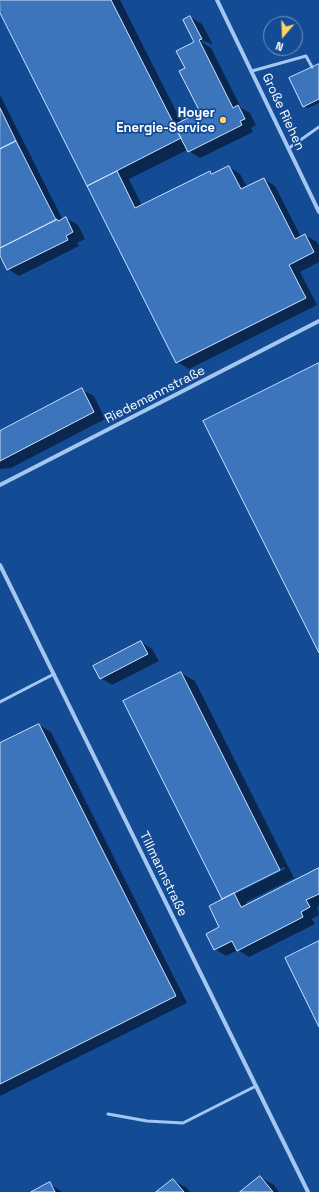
<!DOCTYPE html>
<html>
<head>
<meta charset="utf-8">
<style>
  body { margin:0 }
  #map { position:relative; width:319px; height:1192px; overflow:hidden; background:#144b95; font-family:"Space Grotesk",sans-serif }
  canvas { display:block }
  .north { position:absolute; left:263px; top:16px; width:40px; height:40px; box-sizing:border-box; background:#144b95; border:1px solid #7293bf; border-radius:50%; rotate:199deg; font-size:11px; font-weight:700; line-height:16px; text-align:center; color:#fff }
  .north::after { content:''; display:block; margin:auto; width:14px; height:18px; background:#ffd365; clip-path:polygon(50% 0,100% 100%,50% 72%,0 100%) }
</style>
</head>
<body>
<div id="map">
<canvas width="319" height="1192"></canvas>
<div class="north">N</div>
</div>
<script>
const c = document.querySelector('canvas').getContext('2d');
c.lineJoin = 'round';
function fill(path, color) {
  c.fillStyle = color;
  c.fill(path, 'evenodd');
}
function stroke(path, color, width, dash) {
  c.strokeStyle = color;
  c.lineWidth = width;
  c.lineCap = dash ? 'butt' : 'round';
  c.setLineDash(dash || []);
  c.stroke(path);
}
function label(font, color, halo, rows, align = 'center') {
  c.font = font + ' "Space Grotesk",sans-serif';
  c.lineWidth = 3.5;
  c.setLineDash([]);
  c.textBaseline = 'middle';
  c.strokeStyle = halo;
  c.fillStyle = color;
  for (const [text, x, y, turn = 0] of rows) {
    c.save();
    c.translate(x, y);
    c.rotate((+turn || 0) * Math.PI / 180);
    c.textAlign = isNaN(turn) ? turn : align;
    if (halo) c.strokeText(text, 0, 0);
    c.fillText(text, 0, 0);
    c.restore();
  }
}
const shadow = new Path2D(`
  M 0,0 L 120,0 L 182,123 L 202,113 L 187,69 L 195,42 L 190,17 L 202,24 L 213,45 L 202,40 L 202,42 L 211,48 L 241,108 L 250,113 L 256,125 L 251,128 L 253,132 L 200,158 L 187,150 L 129,179 L 142,206 L 210,172 L 214,174 L 229,167 L 240,174 L 247,187 L 264,179 L 275,186 L 301,237 L 305,235 L 317,242 L 319,246 L 319,262 L 300,272 L 317,305 L 189,369 L 177,362 L 0,11 Z
  M 319,65 L 319,103 L 308,108 L 304,106 Z
  M 0,95 L 63,220 L 66,218 L 78,225 L 85,239 L 77,243 L 79,246 L 19,276 L 8,269 L 2,259 L 0,260 Z
  M 82,390 L 94,396 L 105,419 L 11,468 L 0,469 L 0,432 Z
  M 141,642 L 152,649 L 159,661 L 112,685 L 101,678 Z
  M 181,673 L 195,681 L 294,878 L 246,902 L 247,905 L 319,869 L 319,906 L 317,907 L 319,915 L 312,919 L 315,924 L 249,957 L 238,950 L 226,956 L 215,949 L 221,927 L 224,900 L 124,702 ZM 284,867 L 285,869 L 229,897 L 229,894 Z
  M 39,725 L 51,732 L 187,1003 L 0,1096 L 0,744 Z
  M 260,1177 L 274,1185 L 279,1192 L 241,1192 Z
  M 173,1180 L 187,1188 L 190,1192 L 158,1192 Z
  M 50,1184 L 62,1192 L 33,1192 Z`);
const building = new Path2D(`
  M 0,0 L 111,0 L 181,138 L 87,186 L 0,13 Z
  M 190,16 L 202,39 L 199,40 L 233,108 L 238,105 L 245,119 L 240,121 L 242,125 L 188,152 L 174,125 L 200,112 L 179,71 L 185,68 L 176,51 L 194,42 L 183,20 Z
  M 319,64 L 319,99 L 303,107 L 289,78 Z
  M 0,108 L 16,141 L 0,149 Z
  M 16,141 L 56,220 L 0,248 L 0,149 Z
  M 229,166 L 241,189 L 264,178 L 295,239 L 305,234 L 314,252 L 289,265 L 306,298 L 176,363 L 87,186 L 117,171 L 135,208 L 210,171 L 211,174 Z
  M 66,217 L 73,232 L 66,236 L 68,240 L 7,270 L 0,256 L 0,248 L 57,219 L 58,221 Z
  M 319,363 L 319,653 L 203,421 Z
  M 82,388 L 94,412 L 0,461 L 0,431 Z
  M 141,641 L 148,654 L 100,679 L 93,666 Z
  M 181,672 L 280,870 L 222,899 L 123,701 Z
  M 39,724 L 176,996 L 0,1084 L 0,743 Z
  M 319,868 L 319,894 L 306,900 L 310,907 L 301,912 L 303,917 L 237,951 L 232,941 L 214,950 L 206,934 L 219,927 L 209,906 L 234,893 L 241,907 Z
  M 319,941 L 319,1027 L 285,958 Z
  M 260,1176 L 273,1192 L 240,1192 Z
  M 173,1179 L 184,1192 L 156,1192 Z
  M 50,1182 L 55,1192 L 31,1192 Z`);
const lane = new Path2D(`
  M 252,71 L 306,56 L 312,67
  M 289,148 L 319,127
  M 0,702 L 54,674
  M 108,1114 L 147,1121 L 183,1123 L 256,1086`);
const street = new Path2D(`
  M 217,0 L 319,212
  M 0,485 L 319,321
  M 0,565 L 308,1192`);
const markers = [
  [223,120,4,"#ffd365"]
];
const streetNames = [
  ["Große Riehen",283,112,65],
  ["Riedemannstraße",155,395,-27],
  ["Tillmannstraße",163,874,64]
];
const poiNames = [
  ["Hoyer",215,113],
  ["Energie-Service",215,128]
];
fill(shadow, '#0007');
fill(building, '#3d75bc');
stroke(building, '#cbe1fc', 1);
stroke(lane, '#a4c7f2', 3);
stroke(street, '#a4c7f2', 4);
for (const [x, y, r, color] of markers) {
  const dot = new Path2D();
  dot.arc(x, y, r, 0, 2 * Math.PI);
  c.fillStyle = color;
  c.fill(dot);
  stroke(dot, '#144b95', 1.5);
}
label('13px', '#fff', '#144b95', streetNames);
label('bold 13px', '#fff', '#144b95', poiNames, 'right');
</script>
</body>
</html>
